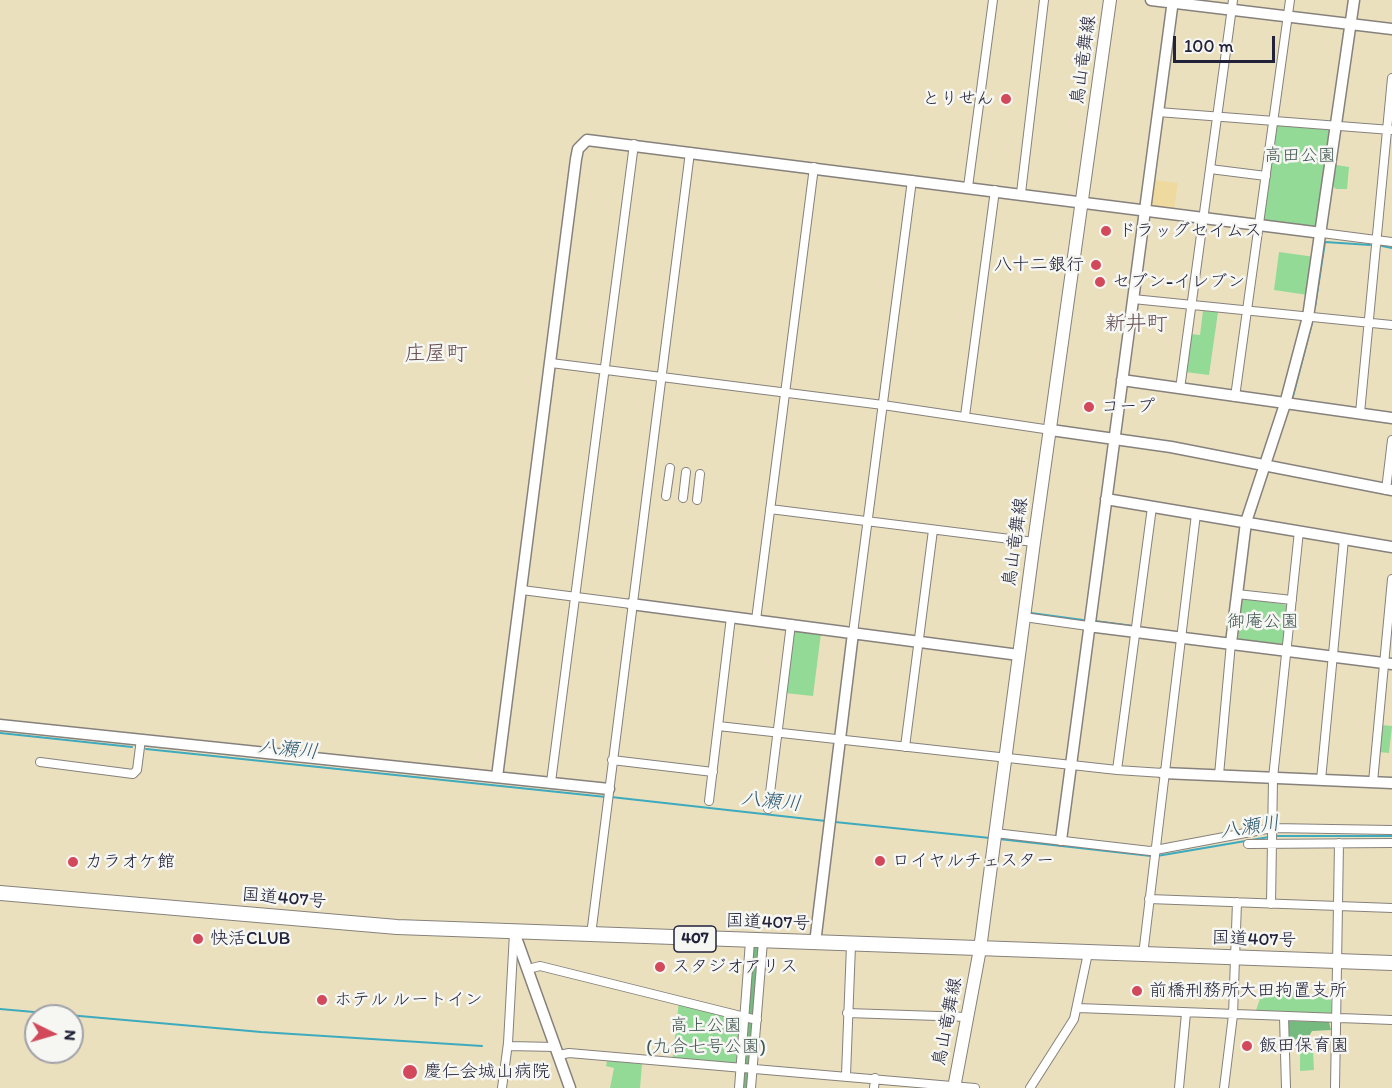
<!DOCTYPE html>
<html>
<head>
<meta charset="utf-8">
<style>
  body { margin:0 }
  #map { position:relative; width:1392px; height:1088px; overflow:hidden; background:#ebe0be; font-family:Itim,sans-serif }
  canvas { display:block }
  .north { position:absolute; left:24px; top:1004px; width:60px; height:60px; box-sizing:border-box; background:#f6f6f2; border:2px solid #a1a1a9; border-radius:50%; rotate:95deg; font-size:16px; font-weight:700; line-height:24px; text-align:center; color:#22223b }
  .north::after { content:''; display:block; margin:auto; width:21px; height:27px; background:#d1495b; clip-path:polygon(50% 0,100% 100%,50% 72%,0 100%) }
  .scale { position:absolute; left:1173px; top:36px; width:102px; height:27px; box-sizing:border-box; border:3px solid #22223b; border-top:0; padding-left:8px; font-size:18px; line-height:21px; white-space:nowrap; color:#22223b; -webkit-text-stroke:4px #f6f6f2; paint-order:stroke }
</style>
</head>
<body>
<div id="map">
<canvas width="1392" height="1088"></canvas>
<div class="north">N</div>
<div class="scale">100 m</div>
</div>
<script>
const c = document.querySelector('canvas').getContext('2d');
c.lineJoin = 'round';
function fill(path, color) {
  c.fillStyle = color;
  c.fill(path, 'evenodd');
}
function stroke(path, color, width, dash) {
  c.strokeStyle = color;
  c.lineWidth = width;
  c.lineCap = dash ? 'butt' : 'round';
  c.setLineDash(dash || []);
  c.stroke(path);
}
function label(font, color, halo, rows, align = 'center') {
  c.font = font + ' Itim,"Klee One",sans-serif';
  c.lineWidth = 5;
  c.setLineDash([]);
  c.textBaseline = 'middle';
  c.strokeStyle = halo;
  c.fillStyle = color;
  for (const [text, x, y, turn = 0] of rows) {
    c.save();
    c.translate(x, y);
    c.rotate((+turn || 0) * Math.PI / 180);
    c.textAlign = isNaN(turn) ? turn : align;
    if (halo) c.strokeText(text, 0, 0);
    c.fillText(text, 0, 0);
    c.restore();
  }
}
const green = new Path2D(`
  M 1277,125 L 1330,129 L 1316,228 L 1265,222 L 1263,218 Z
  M 1336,165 L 1349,167 L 1347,189 L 1336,189 L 1333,186 Z
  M 1279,252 L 1315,257 L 1308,295 L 1274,290 Z
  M 1203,311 L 1218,312 L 1209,375 L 1185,372 L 1190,334 L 1200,335 Z
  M 1243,598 L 1287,605 L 1283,644 L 1238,641 Z
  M 793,629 L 821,633 L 813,696 L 785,693 Z
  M 1381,725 L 1392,726 L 1389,753 L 1379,752 Z
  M 1266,982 L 1284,989 L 1286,985 L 1292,986 L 1291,991 L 1307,995 L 1331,994 L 1331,1014 L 1255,1013 Z
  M 679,1001 L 744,1017 L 741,1067 L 672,1063 Z
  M 1300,1052 L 1313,1052 L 1314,1070 L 1300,1071 Z
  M 607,1061 L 642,1064 L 640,1088 L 610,1088 L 614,1068 L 606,1066 Z`);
const forest = new Path2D(`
  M 750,941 L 763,941 L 751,1088 L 739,1088 Z
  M 1289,1021 L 1329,1022 L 1331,1030 L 1312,1031 L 1308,1038 L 1289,1040 L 1287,1024 Z`);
const sand = new Path2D(`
  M 1153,180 L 1178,183 L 1174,210 L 1150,205 Z`);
const stream = new Path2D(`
  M 1382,246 L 1392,248
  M 1315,307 L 1325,242 L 1370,245
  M 1292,400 L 1312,323
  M 1253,517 L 1257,505
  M 1031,613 L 1083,620
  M 1095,621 L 1133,626
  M 0,733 L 132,747
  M 146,749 L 606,797
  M 611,797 L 826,821
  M 835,822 L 990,838
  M 1275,836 L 1392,836
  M 999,839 L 1151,856
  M 1157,856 L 1269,837
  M 0,1009 L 261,1032 L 482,1046`);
const minor = new Path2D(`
  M 1158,112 L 1391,130
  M 1210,169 L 1266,176
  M 968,187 L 993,0
  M 1021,193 L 1044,0
  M 1322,233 L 1392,242
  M 1133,299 L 1392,325
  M 551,363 L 883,405 L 1051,430
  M 1180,389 L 1233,0
  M 1235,397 L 1290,0
  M 1360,413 L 1392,78
  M 965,416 L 995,190
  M 1386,490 L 1392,440
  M 666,496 L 670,468
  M 683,498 L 686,472
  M 697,500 L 700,474
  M 770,509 L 1034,542
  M 522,590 L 631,604
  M 1237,594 L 1292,600
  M 1024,617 L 1088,626
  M 756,620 L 814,167
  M 853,633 L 912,180
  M 718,726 L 1117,770 L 1163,773
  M 905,747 L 933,530
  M 612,760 L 713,772
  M 40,762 L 133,774 L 137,770 L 141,739
  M 1117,770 L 1152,507
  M 1219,775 L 1231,643
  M 1321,780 L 1344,539
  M 551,782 L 634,144
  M 1373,782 L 1392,579
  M 709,801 L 731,617
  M 768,809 L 791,624
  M 995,833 L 1150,851 L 1272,828 L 1392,830
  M 1248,844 L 1392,843
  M 1149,899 L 1392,908
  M 1271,904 L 1273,778 L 1299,531
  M 591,935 L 690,152
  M 1143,955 L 1196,514
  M 528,969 L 540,966 L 757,1020
  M 1078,1008 L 1392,1020
  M 847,1013 L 968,1017
  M 1284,1017 L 1286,1088
  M 508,1046 L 556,1047
  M 559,1055 L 569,1053 L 975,1088
  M 846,1075 L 851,945
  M 502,1088 L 508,1043 L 514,933
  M 739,1088 L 750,941
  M 751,1088 L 763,941
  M 874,1088 L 875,1078
  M 1030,1088 L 1074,1019 L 1088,953
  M 1179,1088 L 1186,1013
  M 1224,1088 L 1233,1015 L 1237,902
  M 1335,1088 L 1339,843`);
const tertiary = new Path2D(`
  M 1151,0 L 1392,29
  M 1122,380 L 1392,418
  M 1051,430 L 1171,447 L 1392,490
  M 1106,499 L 1392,547
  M 631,604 L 1019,655
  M 1088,626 L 1392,664
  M 1231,643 L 1246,522 L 1285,404 L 1308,317 L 1354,0
  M 0,725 L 609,789
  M 1163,773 L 1392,783
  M 497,777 L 576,159 L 578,149 L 587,140 L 1322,233
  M 1061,840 L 1173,0
  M 514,932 L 570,1088
  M 815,943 L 853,633`);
const secondary = new Path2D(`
  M 954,1088 L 980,949 L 1034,542 L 1110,0`);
const trunk = new Path2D(`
  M 0,893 L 397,927 L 1392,963`);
const markers = [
  [1006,99,6,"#d1495b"],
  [1106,231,6,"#d1495b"],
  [1096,265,6,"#d1495b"],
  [1100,282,6,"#d1495b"],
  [1089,407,6,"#d1495b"],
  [880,861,6,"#d1495b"],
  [73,862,6,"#d1495b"],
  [198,939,6,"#d1495b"],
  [660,967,6,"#d1495b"],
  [1137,991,6,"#d1495b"],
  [322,1000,6,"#d1495b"],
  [1247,1046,6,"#d1495b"],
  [410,1072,8,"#d1495b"]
];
const shields = [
  [695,939,42]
];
const shieldNames = [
  ["407",695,939]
];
const streetNames = [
  ["鳥山竜舞線",1084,60,-82],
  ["鳥山竜舞線",1016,542,-82],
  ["国道407号",284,899,5],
  ["国道407号",768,923,2],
  ["国道407号",1254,940,2],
  ["鳥山竜舞線",948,1022,-79]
];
const poiNames = [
  ["とりせん",994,99,"right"],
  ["ドラッグセイムス",1118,231],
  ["八十二銀行",1084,265,"right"],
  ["セブン-イレブン",1112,282],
  ["コープ",1101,407],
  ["ロイヤルチェスター",892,861],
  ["カラオケ館",85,862],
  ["快活CLUB",210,939],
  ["スタジオアリス",672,967],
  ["前橋刑務所大田拘置支所",1149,991],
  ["ホテル ルートイン",334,1000],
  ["飯田保育園",1259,1046],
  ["慶仁会城山病院",424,1072]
];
const parkNames = [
  ["高田公園",1300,156],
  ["御庵公園",1263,622],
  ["高上公園",706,1026],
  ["(九合七号公園)",706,1047]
];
const waterNames = [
  ["八瀬川",288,750,6],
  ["八瀬川",771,802,6],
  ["八瀬川",1250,828,-8]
];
const quarterNames = [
  ["新井町",1136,325],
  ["庄屋町",436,355]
];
fill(green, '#92da95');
fill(forest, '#75ba7e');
fill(sand, '#eeda9e');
stroke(stream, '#3eaabd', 2);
stroke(minor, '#86817c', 10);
stroke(tertiary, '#86817c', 13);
stroke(secondary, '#86817c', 14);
stroke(trunk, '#86817c', 16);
stroke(minor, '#fff', 8);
stroke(tertiary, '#fff', 10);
stroke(secondary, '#fff', 12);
stroke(trunk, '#fff', 14);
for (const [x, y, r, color] of markers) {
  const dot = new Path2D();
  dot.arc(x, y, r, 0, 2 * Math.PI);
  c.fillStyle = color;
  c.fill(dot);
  stroke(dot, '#f6f6f2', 2);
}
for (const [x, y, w] of shields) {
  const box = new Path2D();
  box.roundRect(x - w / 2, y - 13, w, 26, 4.5);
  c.fillStyle = '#f6f6f2';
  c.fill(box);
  stroke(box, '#22223b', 1.5);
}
label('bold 16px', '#22223b', null, shieldNames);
label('18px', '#22223b', '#f6f6f2', streetNames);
label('18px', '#22223b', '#f6f6f2', poiNames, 'left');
label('18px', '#445956', '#f6f6f2', parkNames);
label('italic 20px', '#2d586f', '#f6f6f2', waterNames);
label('21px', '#614a51', '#f6f6f2', quarterNames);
</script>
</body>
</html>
